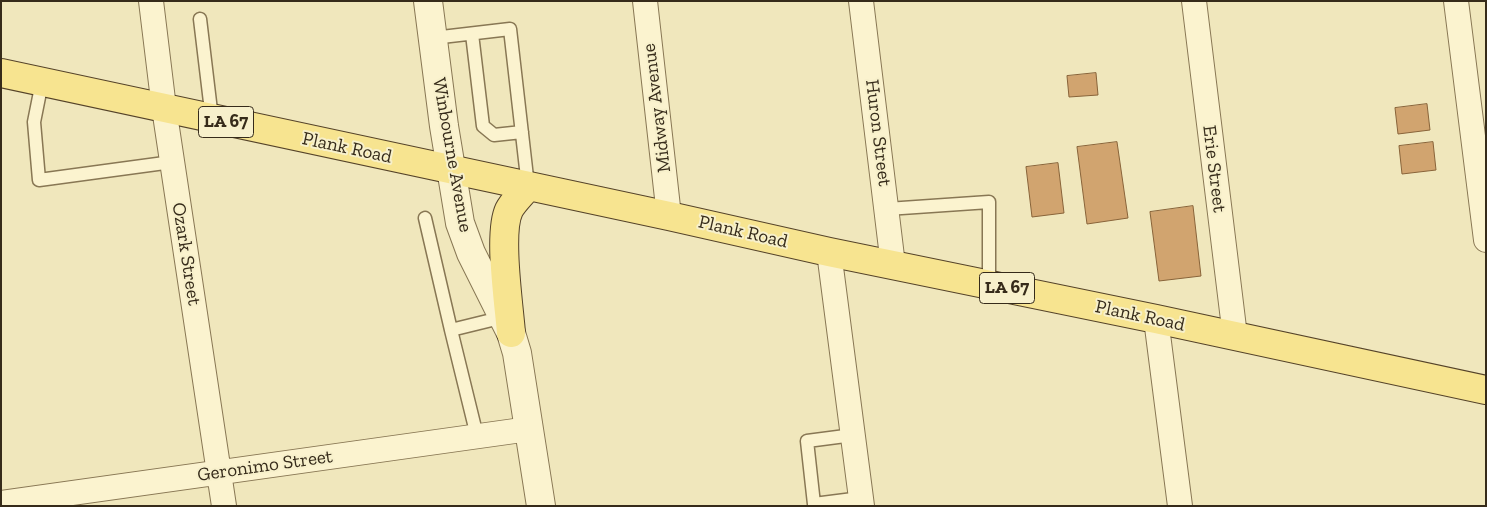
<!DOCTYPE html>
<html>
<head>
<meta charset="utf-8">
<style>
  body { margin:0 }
  #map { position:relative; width:1487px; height:507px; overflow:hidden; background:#f0e7bc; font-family:"Zilla Slab",serif }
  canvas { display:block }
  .frame { position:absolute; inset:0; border:2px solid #362b1a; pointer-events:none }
</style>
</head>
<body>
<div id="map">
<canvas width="1487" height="507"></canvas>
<div class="frame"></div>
</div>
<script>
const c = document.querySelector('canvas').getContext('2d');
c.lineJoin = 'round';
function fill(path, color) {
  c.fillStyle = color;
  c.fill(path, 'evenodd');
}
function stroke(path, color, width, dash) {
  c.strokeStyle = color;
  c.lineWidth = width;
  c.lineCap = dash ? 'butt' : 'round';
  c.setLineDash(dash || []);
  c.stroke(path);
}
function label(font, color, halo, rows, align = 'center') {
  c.font = font + ' "Zilla Slab",serif';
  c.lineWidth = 4;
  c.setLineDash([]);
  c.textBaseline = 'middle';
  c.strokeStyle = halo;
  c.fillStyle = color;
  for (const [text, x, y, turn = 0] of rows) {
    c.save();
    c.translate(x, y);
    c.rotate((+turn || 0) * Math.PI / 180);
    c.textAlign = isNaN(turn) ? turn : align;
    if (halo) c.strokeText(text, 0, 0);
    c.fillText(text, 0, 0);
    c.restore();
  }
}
const building = new Path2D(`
  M 1096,73 L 1098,95 L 1069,97 L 1067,76 Z
  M 1427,104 L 1430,130 L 1398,134 L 1395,108 Z
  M 1117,142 L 1128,218 L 1087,224 L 1077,147 Z
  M 1433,142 L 1436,170 L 1402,174 L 1399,146 Z
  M 1058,163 L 1064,213 L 1032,217 L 1026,167 Z
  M 1193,206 L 1201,276 L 1159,281 L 1150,212 Z`);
const service = new Path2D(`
  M 200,19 L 212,119
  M 472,34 L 483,126 L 494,135 L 522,132
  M 433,38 L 510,29 L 528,186
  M 42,82 L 34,122 L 39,180 L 172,162
  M 887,209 L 989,202 L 989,285
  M 425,218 L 451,330 L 504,317
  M 451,330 L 477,436
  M 853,435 L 807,441 L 814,504 L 861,498`);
const minor = new Path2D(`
  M 151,1 L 164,108 L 224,506
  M 645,1 L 669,216
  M 861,1 L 893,265
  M 1194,1 L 1235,336
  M 1456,1 L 1486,240
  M 829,252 L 862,506
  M 1156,319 L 1180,506
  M 1,503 L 529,429`);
const tertiary = new Path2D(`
  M 428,1 L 444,126 L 460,223 L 471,253 L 511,333 L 517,353 L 541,506`);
const primary = new Path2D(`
  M 1,73 L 669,216 L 829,252 L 1156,319 L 1486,390
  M 511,333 C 509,306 498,233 509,210 C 513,202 522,194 528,186`);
const shields = [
  [226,122,55],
  [1007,288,55]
];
const shieldNames = [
  ["LA 67",226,122],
  ["LA 67",1007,288]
];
const streetNames = [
  ["Midway Avenue",657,108,-97],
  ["Huron Street",878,133,83],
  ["Plank Road",347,148,12],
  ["Winbourne Avenue",452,155,80],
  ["Erie Street",1214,169,83],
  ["Plank Road",743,232,13],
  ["Ozark Street",186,254,81],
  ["Plank Road",1140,316,12],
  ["Geronimo Street",265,466,-8]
];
fill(building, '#d1a46f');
stroke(building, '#886339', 1);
stroke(service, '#887754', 15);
stroke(minor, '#887754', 26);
stroke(tertiary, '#887754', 30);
stroke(primary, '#554329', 30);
stroke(service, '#fbf3cf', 12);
stroke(minor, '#fbf3cf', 24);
stroke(tertiary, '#fbf3cf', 28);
stroke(primary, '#f7e490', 28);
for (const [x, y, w] of shields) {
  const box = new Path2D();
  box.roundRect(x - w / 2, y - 15.5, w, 31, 4);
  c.fillStyle = '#f7f0cb';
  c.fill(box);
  stroke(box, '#362b1a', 1);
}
label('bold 18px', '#362b1a', null, shieldNames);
label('19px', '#362b1a', '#f7f0cb', streetNames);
</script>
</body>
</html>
